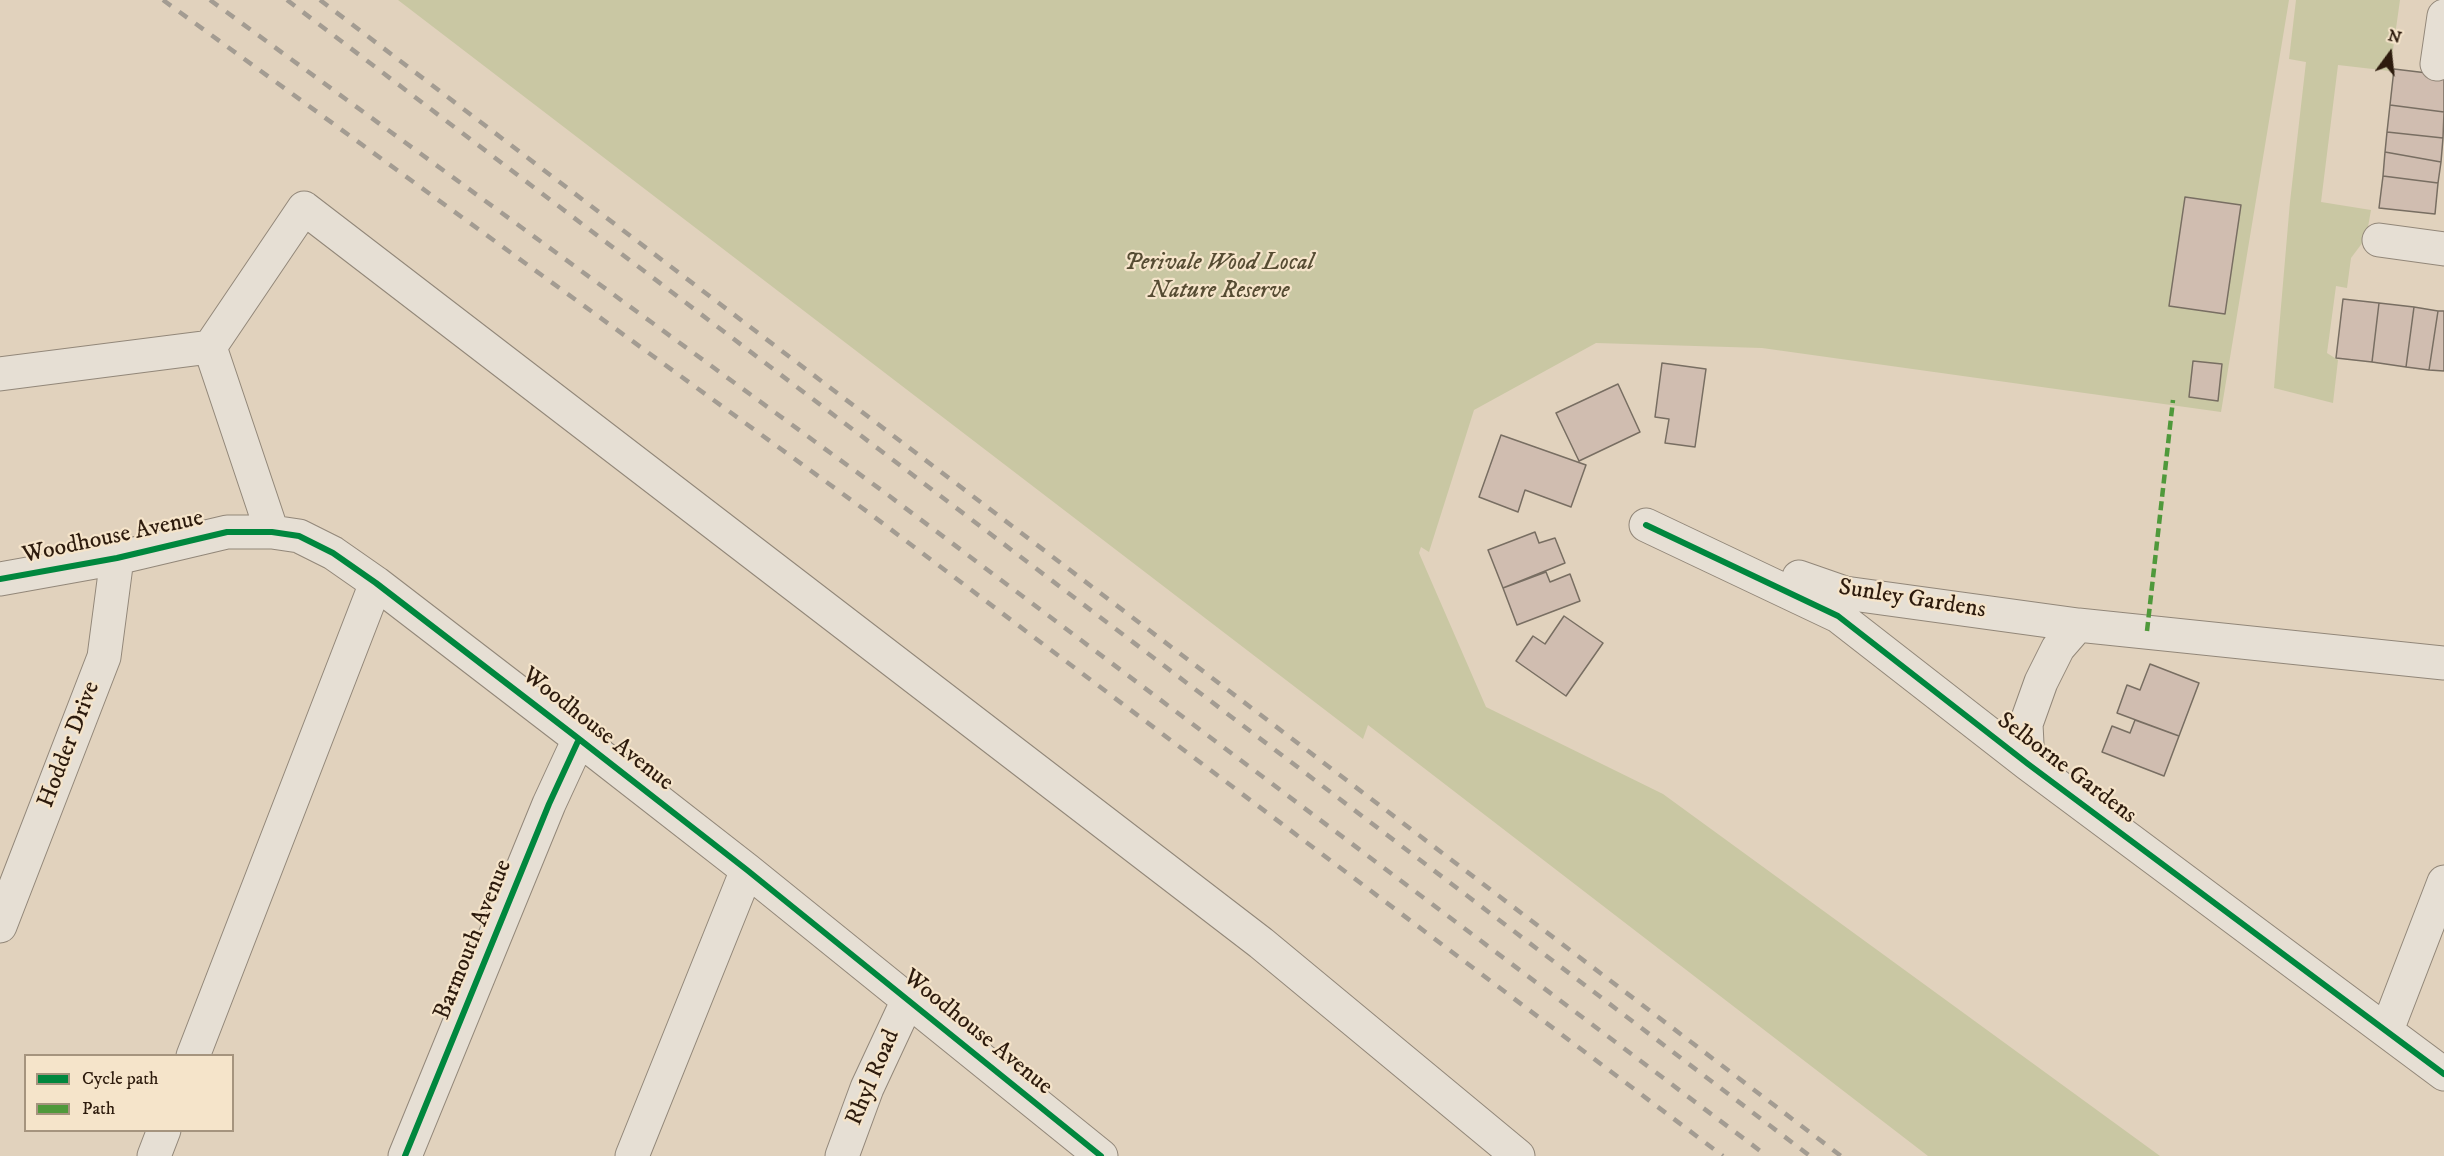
<!DOCTYPE html>
<html>
<head>
<meta charset="utf-8">
<style>
  body { margin:0 }
  #map { position:relative; width:2444px; height:1156px; overflow:hidden; background:#e1d2bd; font-family:"IM FELL DW Pica",serif }
  canvas { display:block }
  .legend { position:absolute; left:24px; top:1054px; width:210px; height:78px; box-sizing:border-box; background:#f5e4ca; border:2px solid #a5947e; margin:0; padding:8px 10px; list-style:none; font-size:18px; color:#2d1b0d }
  .legend li { display:flex; align-items:center; gap:12px; height:30px }
  .legend b { width:30px; border:2px solid #a5947e }
  .north { position:absolute; left:2360px; top:24px; width:60px; height:60px; -webkit-text-stroke:4px #f5e4ca; paint-order:stroke; rotate:15deg; font-size:16px; font-weight:700; line-height:24px; text-align:center; color:#2d1b0d }
  .north::after { content:''; display:block; margin:auto; width:21px; height:27px; background:#2d1b0d; clip-path:polygon(50% 0,100% 100%,50% 72%,0 100%) }
</style>
</head>
<body>
<div id="map">
<canvas width="2444" height="1156"></canvas>
<ul class="legend">
<li><b style="height:8px;background:#00873e"></b>Cycle path</li>
<li><b style="height:8px;background:#4f993b"></b>Path</li>
</ul>
<div class="north">N</div>
</div>
<script>
const c = document.querySelector('canvas').getContext('2d');
c.lineJoin = 'round';
function fill(path, color) {
  c.fillStyle = color;
  c.fill(path, 'evenodd');
}
function stroke(path, color, width, dash) {
  c.strokeStyle = color;
  c.lineWidth = width;
  c.lineCap = dash ? 'butt' : 'round';
  c.setLineDash(dash || []);
  c.stroke(path);
}
function label(font, color, halo, rows, align = 'center') {
  c.font = font + ' "IM FELL DW Pica",serif';
  c.lineWidth = 4.5;
  c.setLineDash([]);
  c.textBaseline = 'middle';
  c.strokeStyle = halo;
  c.fillStyle = color;
  for (const [text, x, y, turn = 0] of rows) {
    c.save();
    c.translate(x, y);
    c.rotate((+turn || 0) * Math.PI / 180);
    c.textAlign = isNaN(turn) ? turn : align;
    if (halo) c.strokeText(text, 0, 0);
    c.fillText(text, 0, 0);
    c.restore();
  }
}
const green = new Path2D(`
  M 398,0 L 2289,0 L 2221,412 L 1762,348 L 1596,343 L 1474,410 L 1429,552 L 1421,547 L 1419,553 L 1486,707 L 1663,794 L 2160,1156 L 1928,1156 L 1368,725 L 1363,739 Z
  M 2296,0 L 2400,0 L 2390,71 L 2338,65 L 2321,202 L 2371,210 L 2366,238 L 2351,258 L 2347,288 L 2336,286 L 2327,353 L 2338,360 L 2333,403 L 2274,388 L 2290,202 L 2306,62 L 2289,59 Z`);
const building = new Path2D(`
  M 2394,69 L 2444,75 L 2444,112 L 2390,105 Z
  M 2390,105 L 2444,112 L 2443,138 L 2387,132 Z
  M 2387,132 L 2443,138 L 2441,162 L 2385,152 Z
  M 2385,152 L 2441,162 L 2438,183 L 2383,176 Z
  M 2383,176 L 2438,183 L 2435,214 L 2379,208 Z
  M 2185,197 L 2241,205 L 2225,314 L 2169,306 Z
  M 2343,299 L 2379,303 L 2372,362 L 2336,358 Z
  M 2379,303 L 2414,307 L 2406,367 L 2372,362 Z
  M 2414,307 L 2438,311 L 2429,370 L 2406,367 Z
  M 2438,311 L 2444,311 L 2444,371 L 2429,370 Z
  M 2193,361 L 2222,364 L 2218,401 L 2189,397 Z
  M 1662,363 L 1706,369 L 1695,447 L 1665,443 L 1669,419 L 1655,417 Z
  M 1618,384 L 1640,432 L 1579,461 L 1556,413 Z
  M 1501,435 L 1586,465 L 1571,507 L 1525,490 L 1518,512 L 1479,497 Z
  M 1535,532 L 1539,543 L 1555,538 L 1565,563 L 1503,588 L 1488,550 Z
  M 1546,572 L 1550,582 L 1570,574 L 1580,601 L 1517,625 L 1503,588 Z
  M 1564,616 L 1603,643 L 1566,696 L 1516,661 L 1533,636 L 1545,644 Z
  M 2150,664 L 2199,683 L 2179,736 L 2117,713 L 2127,685 L 2140,690 Z
  M 2135,720 L 2179,736 L 2164,776 L 2102,752 L 2112,726 L 2130,733 Z`);
const minor = new Path2D(`
  M 2437,64 L 2444,16
  M 2379,240 L 2444,249
  M 210,347 L 272,532
  M 0,374 L 210,347 L 304,208 L 1261,943 L 1518,1156
  M 1646,525 L 1838,616 L 2028,764 L 2444,1074
  M 1799,577 L 1845,593 L 2078,625 L 2444,663
  M 0,579 L 117,558 L 227,532 L 272,532 L 299,536 L 333,553 L 376,583 L 579,739 L 747,870 L 1101,1156
  M 2028,764 L 2026,724 L 2041,682 L 2058,648 L 2078,625
  M 0,926 L 104,657 L 117,558
  M 2387,1030 L 2444,882
  M 193,1056 L 376,583
  M 154,1156 L 164,1130
  M 405,1156 L 549,804 L 579,739
  M 632,1156 L 747,870
  M 842,1156 L 867,1088 L 908,1000`);
const rail = new Path2D(`
  M 163,0 L 869,513 L 1723,1156
  M 210,0 L 884,492 L 1767,1156
  M 287,0 L 1810,1156
  M 320,0 L 1841,1156`);
const quiet = new Path2D(`
  M 2147,631 L 2173,400`);
const cycleway = new Path2D(`
  M 1646,525 L 1838,616 L 2028,764 L 2444,1074
  M 0,579 L 117,558 L 227,532 L 272,532 L 299,536 L 333,553 L 376,583 L 579,739 L 747,870 L 1101,1156
  M 405,1156 L 549,804 L 579,739`);
const parkNames = [
  ["Perivale Wood Local",1219,264],
  ["Nature Reserve",1219,292]
];
const streetNames = [
  ["Woodhouse Avenue",113,538,-12],
  ["Sunley Gardens",1912,600,9],
  ["Woodhouse Avenue",597,730,38],
  ["Hodder Drive",70,745,-69],
  ["Selborne Gardens",2066,769,37],
  ["Barmouth Avenue",474,940,-68],
  ["Woodhouse Avenue",977,1033,39],
  ["Rhyl Road",874,1078,-67]
];
fill(green, '#c9c7a3');
fill(building, '#d0bdb0');
stroke(building, '#786e62', 1.5);
stroke(minor, '#928779', 35);
stroke(minor, '#e6dfd4', 33);
stroke(rail, '#a39c92', 4.5, [10, 10]);
stroke(quiet, '#4f993b', 4.5, [9, 4.5]);
stroke(cycleway, '#00873e', 6);
label('italic 24px', '#564c33', '#f5e4ca', parkNames);
label('24px', '#2d1b0d', '#f5e4ca', streetNames);
</script>
</body>
</html>
